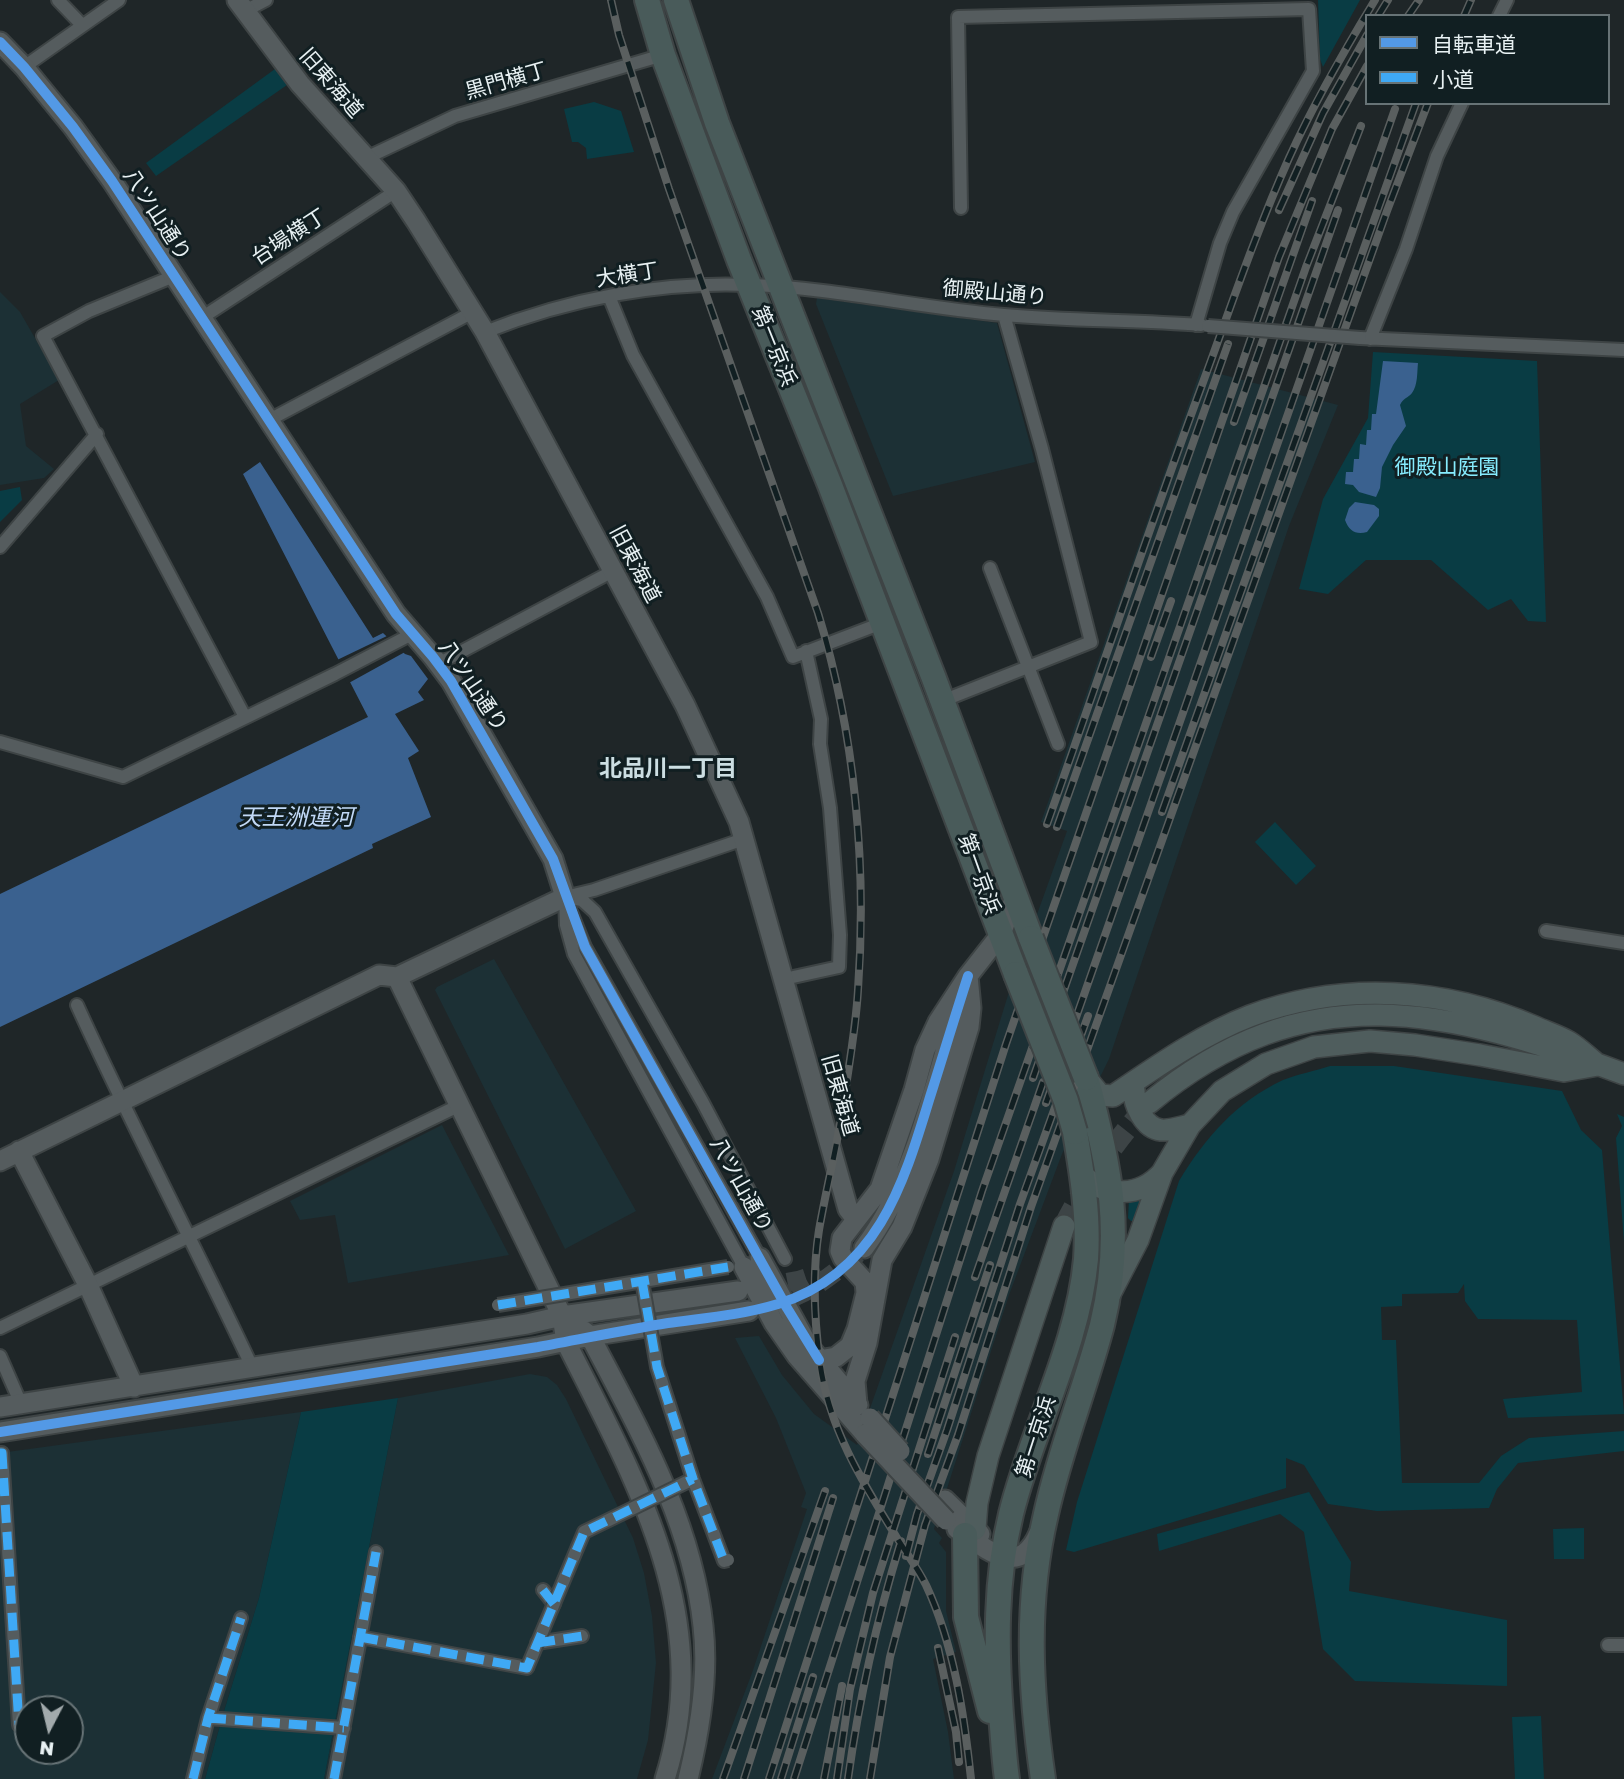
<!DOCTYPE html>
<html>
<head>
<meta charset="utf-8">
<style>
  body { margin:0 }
  #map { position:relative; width:1624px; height:1779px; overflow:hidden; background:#1f2628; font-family:"Golos Text","Noto Sans JP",sans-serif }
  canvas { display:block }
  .legend { position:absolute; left:1365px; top:14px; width:245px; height:91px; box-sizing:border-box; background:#111f22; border:2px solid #677376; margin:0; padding:9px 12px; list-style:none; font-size:21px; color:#e8f1f3 }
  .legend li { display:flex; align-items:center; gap:14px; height:35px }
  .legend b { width:35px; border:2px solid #677376 }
  .north { position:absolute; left:14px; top:1695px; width:70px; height:70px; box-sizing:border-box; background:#111f22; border:2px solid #677376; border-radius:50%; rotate:187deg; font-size:19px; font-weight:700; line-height:28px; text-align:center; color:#e8f1f3 }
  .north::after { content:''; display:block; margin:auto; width:24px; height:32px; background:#a2aaac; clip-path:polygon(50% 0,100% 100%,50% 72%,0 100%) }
</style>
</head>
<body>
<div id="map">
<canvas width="1624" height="1779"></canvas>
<ul class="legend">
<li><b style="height:9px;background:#5399e6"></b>自転車道</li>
<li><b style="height:9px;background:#3fa9f5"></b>小道</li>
</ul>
<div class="north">N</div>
</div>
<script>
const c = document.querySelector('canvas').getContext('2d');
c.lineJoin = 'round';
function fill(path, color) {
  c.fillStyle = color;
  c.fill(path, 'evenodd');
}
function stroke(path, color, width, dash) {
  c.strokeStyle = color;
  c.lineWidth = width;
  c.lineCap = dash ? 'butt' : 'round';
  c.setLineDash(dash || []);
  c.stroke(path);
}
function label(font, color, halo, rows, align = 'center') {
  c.font = font + ' "Golos Text","Noto Sans JP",sans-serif';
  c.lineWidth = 6;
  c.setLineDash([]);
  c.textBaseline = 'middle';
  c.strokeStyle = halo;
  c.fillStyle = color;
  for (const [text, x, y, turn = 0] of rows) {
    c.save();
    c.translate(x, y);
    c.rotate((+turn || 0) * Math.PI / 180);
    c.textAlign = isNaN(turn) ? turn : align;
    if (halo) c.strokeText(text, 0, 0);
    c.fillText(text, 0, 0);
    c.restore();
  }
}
const built = new Path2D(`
  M 0,292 L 20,312 L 59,380 L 20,404 L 26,446 L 54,469 L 44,478 L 0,485 Z
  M 817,298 L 997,323 L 1035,462 L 893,496 L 816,304 Z
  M 1201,369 L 1338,405 L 1289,526 L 1109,1059 L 1062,1154 L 1009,1295 L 934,1529 L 942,1538 L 939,1543 L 946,1552 L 946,1611 L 956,1652 L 933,1659 L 948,1732 L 954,1779 L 712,1779 L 752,1673 L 807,1509 L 801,1507 L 806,1493 L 776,1418 L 735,1338 L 759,1336 L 782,1375 L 814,1414 L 857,1445 L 954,1171 L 1008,995 L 1067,831 L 1041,822 Z
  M 494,959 L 636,1211 L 565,1249 L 435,990 L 437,987 Z
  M 442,1125 L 509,1255 L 348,1283 L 335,1215 L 300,1220 L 290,1201 Z
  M 530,1374 L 547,1377 L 557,1385 L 566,1399 L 633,1538 L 644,1573 L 652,1616 L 656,1663 L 648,1740 L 637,1779 L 324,1779 L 398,1398 Z
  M 301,1412 L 259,1598 L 224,1711 L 205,1779 L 0,1779 L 0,1453 ZM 28,1709 L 70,1709 L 70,1751 L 28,1751 Z`);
const green = new Path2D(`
  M 1318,0 L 1360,0 L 1323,67 L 1320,59 Z
  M 275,69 L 287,85 L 156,176 L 146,163 Z
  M 594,102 L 621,111 L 634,152 L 587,159 L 586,148 L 578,142 L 572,142 L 564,109 Z
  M 1373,352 L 1537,361 L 1546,622 L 1528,621 L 1511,599 L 1488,610 L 1431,560 L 1366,560 L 1328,594 L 1299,589 L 1323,499 L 1368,418 Z
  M 20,487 L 22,500 L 0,522 L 0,491 Z
  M 1275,822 L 1316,866 L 1296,885 L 1255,842 Z
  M 1330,1066 L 1394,1066 L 1562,1091 L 1581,1130 L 1602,1150 L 1624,1414 L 1508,1418 L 1503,1399 L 1582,1392 L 1577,1320 L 1478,1319 L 1465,1301 L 1464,1284 L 1458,1293 L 1402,1294 L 1402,1306 L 1381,1307 L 1382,1340 L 1396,1340 L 1402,1483 L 1479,1483 L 1501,1456 L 1529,1438 L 1624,1431 L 1624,1451 L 1518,1463 L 1497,1489 L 1489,1508 L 1377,1511 L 1328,1504 L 1304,1465 L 1286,1458 L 1286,1488 L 1074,1552 L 1066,1550 L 1077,1502 L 1179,1181 C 1205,1138 1236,1102 1283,1080 C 1298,1074 1315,1071 1330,1066 Z
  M 1617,1114 L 1624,1117 L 1624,1242 L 1616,1138 L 1622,1126 Z
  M 1136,1199 L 1141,1201 L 1135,1221 L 1131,1221 L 1128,1218 L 1129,1200 Z
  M 398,1398 L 324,1779 L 205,1779 L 224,1711 L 259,1598 L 301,1412 Z
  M 1309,1492 L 1351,1562 L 1349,1591 L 1507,1620 L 1507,1686 L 1355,1681 L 1323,1649 L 1304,1532 L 1280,1514 L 1159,1551 L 1157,1534 Z
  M 1584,1528 L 1584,1559 L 1554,1559 L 1553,1529 Z
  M 1541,1716 L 1544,1779 L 1515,1779 L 1512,1717 Z`);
const water = new Path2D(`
  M 1383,361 L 1418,363 C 1417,372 1418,385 1412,393 C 1408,398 1403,398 1400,405 L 1406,426 L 1393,445 L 1382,467 L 1380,488 L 1376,497 L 1359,492 L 1353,485 L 1345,484 L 1346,472 L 1353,472 L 1354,459 L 1359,459 L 1360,444 L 1366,445 L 1367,430 L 1371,430 L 1372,414 L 1376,414 Z
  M 260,462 L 373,638 L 383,633 L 405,654 L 411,656 L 428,679 L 418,692 L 424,700 L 395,714 L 419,751 L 408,758 L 431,817 L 372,844 L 373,848 L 0,1027 L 0,894 L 368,717 L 243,474 Z
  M 1355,502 L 1374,505 L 1379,509 L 1379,516 L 1367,532 C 1356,535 1349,531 1345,520 L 1349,508 Z`);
const pier = new Path2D(`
  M 389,635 L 405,652 L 347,684 L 335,661 Z`);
const secondaryTunnel = new Path2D(`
  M 759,1288 L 800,1280 L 821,1273
  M 767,1306 C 807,1297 834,1274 864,1248`);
const primaryTunnel = new Path2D(`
  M 1064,1226 C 1086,1181 1116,1141 1149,1103`);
const street = new Path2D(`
  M 58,0 L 82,25
  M 245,11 L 266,0
  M 1499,16 L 1507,0
  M 24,67 L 119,0
  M 366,158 L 455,116 L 663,55
  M 961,208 L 958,17 L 1309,9 L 1313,71 L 1233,212 L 1220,243 L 1196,325
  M 174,276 L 89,311 L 43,336 L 245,717
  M 609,296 L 633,355 L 767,597 L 793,657 L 882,623
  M 203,317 L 396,191
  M 485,332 C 568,299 661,281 751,285 C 835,288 920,308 1004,315 C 1070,321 1136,320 1201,325
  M 1360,338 L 1624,350
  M 1370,339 L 1406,249 L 1437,156 L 1462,103
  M 269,420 L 473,312
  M 0,547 L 97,434
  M 990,568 L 1058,744
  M 438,664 L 613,571
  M 942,701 L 1091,642 L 1042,449 L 1004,315
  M 0,742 L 123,777 L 335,674 L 412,634
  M 569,896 L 594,890 L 744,839
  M 565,897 L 582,900 L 595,912 L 703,1103 L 785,1259
  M 565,897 L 566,925 L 574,954 L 744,1267
  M 569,907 L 585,947 L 760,1258
  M 1546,931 L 1624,943
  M 784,979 L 839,967 L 840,935 L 830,808 L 820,744 L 821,719 L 806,651
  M 77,1005 C 132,1127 195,1245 252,1367
  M 0,1328 L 460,1105
  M 0,1356 L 21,1404
  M 0,1453 L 2,1453 L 19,1725
  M 543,1590 L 554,1604
  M 360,1637 L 527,1668
  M 537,1643 L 582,1636
  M 1608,1645 L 1624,1645
  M 208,1718 L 344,1728
  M 193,1779 L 208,1718 L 241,1618
  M 334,1779 L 376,1552`);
const secondary = new Path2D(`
  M 237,0 L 300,84 L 396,191 L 416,221 L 485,332 L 685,705 L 739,822 L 848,1209 L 856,1219
  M 0,42 L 24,67 L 73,127 L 112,181 L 396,614 L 433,657 L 451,681 L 553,859 L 565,897 L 397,977 L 379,975 L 0,1161
  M 397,977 L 562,1316 L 566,1342 C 636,1482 716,1618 665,1779
  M 19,1151 L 88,1285 L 134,1387
  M 864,1248 C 916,1179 935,1081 960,1000
  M 760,1258 L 808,1345 L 858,1405
  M 744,1267 L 774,1323 L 797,1356 L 865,1434
  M 580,1328 L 590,1336 C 638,1428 692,1521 703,1626 C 709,1677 700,1730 688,1779
  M 819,1360 L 836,1357 L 850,1346 L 857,1329 L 866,1293 L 865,1282 L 843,1258 L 840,1251 L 842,1238 L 880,1189 L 914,1090 L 925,1050 L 938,1022 L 968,976 L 1001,934 L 1015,897
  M 857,1404 L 855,1381 L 867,1343 L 882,1260 L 902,1227 L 929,1159 L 969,1027 L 971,1008 L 968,976
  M 0,1407 L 527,1324 L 562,1316 L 738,1291
  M 0,1432 L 538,1347 L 590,1336 L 749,1311
  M 945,1500 L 980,1534
  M 957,1529 C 985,1548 1019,1580 1039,1533`);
const primary = new Path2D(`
  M 1086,1078 L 1100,1095 L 1113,1096 C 1156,1067 1201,1035 1250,1016 C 1343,981 1445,988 1535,1027 C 1546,1032 1559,1036 1569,1042 C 1579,1048 1589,1058 1598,1065
  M 1134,1090 C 1134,1105 1144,1128 1161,1130 C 1170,1131 1181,1127 1190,1125
  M 1149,1103 C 1306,972 1449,1009 1624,1074
  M 1082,1175 C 1107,1198 1140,1197 1162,1173
  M 1110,1294 L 1138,1240 L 1162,1173 L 1190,1125 L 1222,1091 L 1266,1064 L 1314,1047 L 1370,1041 L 1415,1045 L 1480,1055 L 1564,1071 L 1598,1065
  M 975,1529 L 977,1503 L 988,1456 L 1064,1226`);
const highway = new Path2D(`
  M 647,0 L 663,55 L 739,260 L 830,485 L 1016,974
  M 676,0 L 717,123 L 933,676 L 1031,938
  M 965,1535 L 966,1617 L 990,1711
  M 1007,1779 C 1004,1758 1003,1737 1001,1715 C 996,1648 995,1580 1011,1514 C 1032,1429 1078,1347 1086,1259 C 1089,1216 1082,1173 1075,1132
  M 1043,1779 C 1030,1690 1025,1603 1046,1514 C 1060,1450 1085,1389 1102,1325 C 1124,1234 1110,1166 1086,1078`);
const rail = new Path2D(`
  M 611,0 L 619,35 L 669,189 L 818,613 C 855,734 867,864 858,990 C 856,1025 850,1059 845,1093 C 839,1139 827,1184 819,1230 C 812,1274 814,1318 820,1363 C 829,1429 863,1483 897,1538 C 907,1554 918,1569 926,1585 C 954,1645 964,1713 971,1779
  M 1378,16 L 1388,0
  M 1408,16 L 1419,0
  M 1464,16 L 1471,0
  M 1279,210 L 1323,113 L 1367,35
  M 1234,422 L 1312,201
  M 1151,657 L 1171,601
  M 1162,812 L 1416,103
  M 1047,824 C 1099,678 1148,531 1202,385 C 1230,309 1256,232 1289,158 C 1314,103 1344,51 1375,0
  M 1057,827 L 1228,344
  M 1033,1078 L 1338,210
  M 1046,1103 L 1395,109
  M 975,1277 L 1043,1082
  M 928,1454 L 990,1265
  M 906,1556 L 917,1514 L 947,1430 L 1020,1204 L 1088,1016
  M 938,1648 L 956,1732 L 959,1762
  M 723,1779 L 825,1491
  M 744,1779 L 833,1498
  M 769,1779 L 1006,1044 L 1279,257 L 1332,129 L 1367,66
  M 781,1779 L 813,1677
  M 794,1779 L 982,1191 L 1306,267 L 1361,126
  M 824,1779 L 842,1686
  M 837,1779 L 850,1689 L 873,1593 L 955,1337
  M 848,1779 C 859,1699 877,1619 901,1541
  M 870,1779 L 890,1657 L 925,1525 L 958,1435 L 1031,1207 L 1387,211 L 1428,103`);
const streetBridge = new Path2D(`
  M 1208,326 L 1360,338
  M 642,1281 L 657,1367 L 693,1479 L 724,1561 L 728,1560
  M 498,1305 L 728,1267
  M 527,1668 L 584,1532 L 693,1479`);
const secondaryBridge = new Path2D(`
  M 870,1418 L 900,1451
  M 865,1434 L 946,1520`);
const highwayBridge = new Path2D(`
  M 1031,938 L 1086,1078
  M 1016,974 L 1066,1101 L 1075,1132`);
const quiet = new Path2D(`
  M 642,1281 L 657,1367 L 693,1479 L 724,1561 L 728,1560
  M 498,1305 L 728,1267
  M 0,1453 L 2,1453 L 19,1725
  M 543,1590 L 554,1604
  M 360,1637 L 527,1668 L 584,1532 L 693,1479
  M 537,1643 L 582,1636
  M 208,1718 L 344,1728
  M 193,1779 L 208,1718 L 241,1618
  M 334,1779 L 376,1552`);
const cycleway = new Path2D(`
  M 0,42 L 24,67 L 73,127 L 112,181 L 396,614 L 433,657 L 451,681 L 553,859 L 585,947 L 787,1308 L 819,1360
  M 0,1432 L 538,1347 C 582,1339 624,1330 668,1323 C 704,1318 742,1315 778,1304 C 877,1273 903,1186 930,1097 C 943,1056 955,1016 968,976`);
const streetNames = [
  ["黒門横丁",506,81,-16],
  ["旧東海道",331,83,49],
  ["八ツ山通り",157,215,57],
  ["台場横丁",289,237,-33],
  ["大横丁",627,275,-9],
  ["御殿山通り",995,293,5],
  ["第一京浜",774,346,68],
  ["旧東海道",635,564,62],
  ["八ツ山通り",473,686,56],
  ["第一京浜",979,874,70],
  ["旧東海道",840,1095,74],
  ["八ツ山通り",741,1185,61],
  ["第一京浜",1036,1437,-72]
];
const parkNames = [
  ["御殿山庭園",1447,467]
];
const neighbourhoodNames = [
  ["北品川一丁目",668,769]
];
const waterNames = [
  ["天王洲運河",296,818]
];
fill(built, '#1c3035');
fill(green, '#093c44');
fill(water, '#3a618f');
fill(pier, '#1f2628');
stroke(secondaryTunnel, '#3d4446', 19, [19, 10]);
stroke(primaryTunnel, '#3d4446', 21, [21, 10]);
stroke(street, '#3e4445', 16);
stroke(secondary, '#3e4445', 23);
stroke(primary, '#3e4445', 24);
stroke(highway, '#3e4445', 28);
stroke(street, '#555c5e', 12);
stroke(secondary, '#555c5e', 19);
stroke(primary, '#4f5d5d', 21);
stroke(highway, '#495b5a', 24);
stroke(rail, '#5a5f5f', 8);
stroke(rail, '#111f22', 5, [16]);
stroke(streetBridge, '#3e4445', 16, []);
stroke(secondaryBridge, '#3e4445', 23, []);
stroke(highwayBridge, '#3e4445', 28, []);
stroke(streetBridge, '#555c5e', 12);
stroke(secondaryBridge, '#555c5e', 19);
stroke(highwayBridge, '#495b5a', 24);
stroke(quiet, '#3fa9f5', 9, [18, 9]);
stroke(cycleway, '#5399e6', 10);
label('21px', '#e8f1f3', '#111f22', streetNames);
label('21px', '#86ecfe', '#111f22', parkNames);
label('bold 23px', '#ccdee2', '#111f22', neighbourhoodNames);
label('italic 23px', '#c1d9f7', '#111f22', waterNames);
</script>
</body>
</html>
